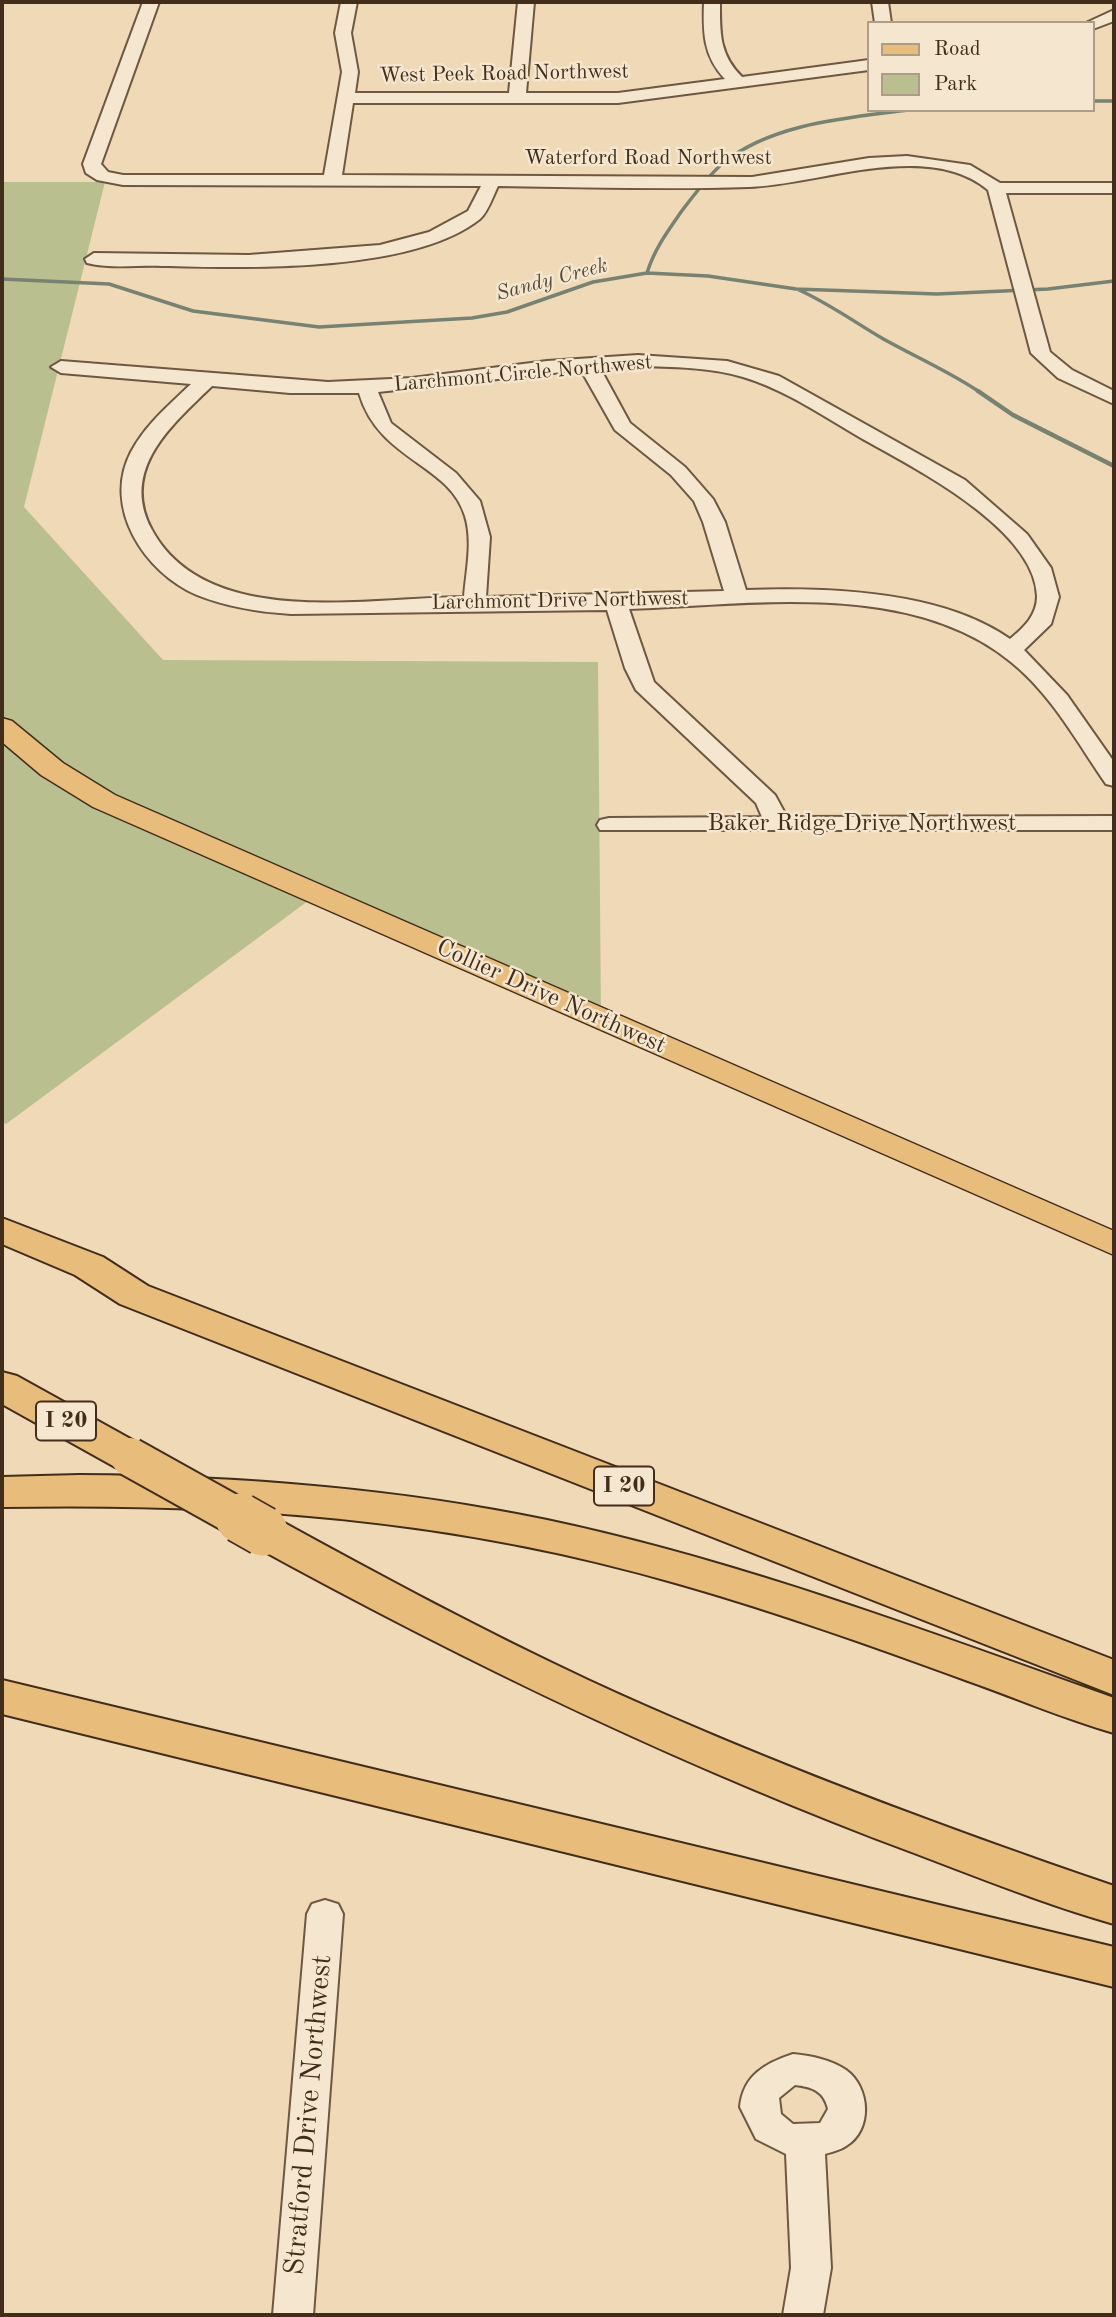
<!DOCTYPE html>
<html>
<head>
<meta charset="utf-8">
<style>
  body { margin:0 }
  #map { position:relative; width:1116px; height:2317px; overflow:hidden; background:#efd9b6; font-family:"Old Standard TT",serif }
  canvas { display:block }
  .frame { position:absolute; inset:0; border:4px solid #422d1a; pointer-events:none }
  .legend { position:absolute; left:867px; top:21px; width:228px; height:91px; box-sizing:border-box; background:#f5e6d0; border:2px solid #ad9c87; margin:0; padding:9px 12px; list-style:none; font-size:21px; color:#422d1a }
  .legend li { display:flex; align-items:center; gap:14px; height:35px }
  .legend b { width:35px; border:2px solid #ad9c87 }
</style>
</head>
<body>
<div id="map">
<canvas width="1116" height="2317"></canvas>
<div class="frame"></div>
<ul class="legend">
<li><b style="height:9px;background:#e8bc7b"></b>Road</li>
<li><b style="height:19px;background:#b9bf8e"></b>Park</li>
</ul>
</div>
<script>
const c = document.querySelector('canvas').getContext('2d');
c.lineJoin = 'round';
function fill(path, color) {
  c.fillStyle = color;
  c.fill(path, 'evenodd');
}
function stroke(path, color, width, dash) {
  c.strokeStyle = color;
  c.lineWidth = width;
  c.lineCap = dash ? 'butt' : 'round';
  c.setLineDash(dash || []);
  c.stroke(path);
}
function label(font, color, halo, rows, align = 'center') {
  c.font = font + ' "Old Standard TT",serif';
  c.lineWidth = 5;
  c.setLineDash([]);
  c.textBaseline = 'middle';
  c.strokeStyle = halo;
  c.fillStyle = color;
  for (const [text, x, y, turn = 0] of rows) {
    c.save();
    c.translate(x, y);
    c.rotate((+turn || 0) * Math.PI / 180);
    c.textAlign = isNaN(turn) ? turn : align;
    if (halo) c.strokeText(text, 0, 0);
    c.fillText(text, 0, 0);
    c.restore();
  }
}
const green = new Path2D(`
  M 2,182 L 105,182 L 24,507 L 163,660 L 598,662 L 601,1022 L 312,898 L 6,1124 L 2,1122 Z`);
const streamFar1 = new Path2D(`
  M 1093,101 L 1114,101
  M 647,273 C 654,250 667,232 681,212 C 694,195 707,177 723,163 C 773,123 847,118 908,110
  M 2,279 L 109,284 L 193,311 L 319,327 L 472,318 L 507,312 L 593,282 L 647,273 L 708,276 L 796,289 L 937,294 L 1048,289 L 1114,281
  M 799,290 C 828,303 853,321 880,337 C 913,356 949,371 981,393`);
const stream = new Path2D(`
  M 978,391 L 1013,415 L 1114,466`);
const minor = new Path2D(`
  M 143,2 L 159,2 L 101,164 L 108,172 L 123,175 L 324,175 L 342,72 L 335,33 L 341,2 L 357,2 L 351,33 L 358,72 L 355,93 L 509,93 L 518,2 L 534,2 L 526,93 L 618,93 L 725,79 C 703,56 703,32 704,2 L 720,2 C 720,33 719,54 742,77 L 869,60 L 869,70 L 618,103 L 353,103 L 342,175 L 752,177 L 869,158 L 907,156 L 970,165 L 1000,183 L 1114,183 L 1114,193 L 1006,193 L 1050,352 L 1072,370 L 1114,391 L 1114,404 L 1058,378 L 1031,353 L 988,190 C 927,139 819,185 749,187 C 666,190 582,187 498,186 C 493,196 488,212 480,219 C 412,273 247,268 162,266 C 138,265 111,269 87,263 L 85,259 L 94,253 L 249,255 L 380,245 L 429,232 L 468,211 L 481,186 L 123,185 L 97,180 L 86,173 L 83,164 Z
  M 872,2 L 888,2 L 891,23 L 875,23 Z
  M 1114,10 L 1114,21 L 1093,29 L 1093,23 L 1086,23 Z
  M 638,355 L 727,361 L 779,376 L 965,480 L 1027,534 L 1051,568 L 1059,597 L 1051,624 L 1024,650 L 1067,695 L 1114,762 L 1114,786 L 1106,784 C 1077,742 1051,694 1011,662 C 910,579 750,605 629,609 L 654,682 L 775,795 L 787,817 L 1114,816 L 1114,830 L 600,830 L 597,825 L 600,820 L 609,818 L 762,817 L 756,803 L 636,690 L 625,668 L 607,610 L 291,614 C 259,612 227,607 197,595 C 144,572 102,507 131,452 C 145,425 169,405 191,384 L 61,373 L 51,367 L 61,361 L 328,382 L 412,378 L 547,361 ZM 638,366 C 673,367 710,367 743,377 C 786,390 823,416 861,438 C 912,467 1035,528 1037,596 C 1037,616 1023,628 1010,639 C 941,590 826,587 746,590 L 725,522 L 713,499 L 685,467 L 630,423 L 600,368 ZM 581,370 L 615,430 L 671,475 L 694,501 L 703,522 L 724,591 L 486,597 L 490,537 L 480,501 L 456,473 L 391,423 L 378,392 ZM 212,386 L 290,393 L 359,393 C 379,461 449,463 465,516 C 473,542 466,571 464,597 C 369,597 207,631 152,530 C 119,469 172,425 212,386 Z
  M 325,1900 L 338,1904 L 343,1914 L 313,2315 L 273,2315 L 307,1914 L 312,1904 Z
  M 793,2054 C 811,2056 830,2059 846,2070 C 870,2087 873,2130 846,2146 C 840,2150 832,2152 825,2154 L 831,2268 L 823,2315 L 783,2315 L 791,2268 L 786,2154 L 756,2139 L 740,2107 C 743,2075 766,2063 793,2054 ZM 795,2085 C 812,2087 824,2091 828,2109 L 820,2123 L 793,2124 L 781,2114 L 779,2098 Z`);
const major = new Path2D(`
  M 2,718 L 12,721 L 63,763 L 115,795 L 1114,1231 L 1114,1255 L 93,807 L 41,775 L 2,742 Z`);
const highway = new Path2D(`
  M 2,1218 L 103,1257 L 148,1286 L 1114,1660 L 1114,1695 L 120,1304 L 75,1275 L 2,1244 Z
  M 2,1372 L 17,1376 L 145,1447 L 151,1457 L 145,1467 L 130,1471 L 115,1467 L 2,1404 Z
  M 79,1475 C 236,1476 393,1488 547,1520 C 741,1561 928,1632 1114,1698 L 1114,1733 C 1065,1719 1016,1698 968,1681 C 872,1646 777,1612 679,1584 C 452,1518 237,1503 2,1507 L 2,1477 Z
  M 263,1516 L 279,1520 C 381,1576 483,1631 588,1680 C 759,1759 936,1825 1114,1886 L 1114,1924 C 1047,1905 980,1878 914,1853 C 683,1767 463,1661 247,1542 L 241,1531 L 247,1520 Z
  M 2,1680 L 1114,1947 L 1114,1987 L 2,1714 Z`);
const highwayBridgeFar1 = new Path2D(`
  M 130,1457 L 243,1520`);
const highwayBridge = new Path2D(`
  M 240,1518 L 263,1531`);
const farStreetnames = [
  ["West Peek Road Northwest",504,74,-1],
  ["Waterford Road Northwest",648,158],
  ["Larchmont Circle Northwest",523,374,-5],
  ["Larchmont Drive Northwest",560,601,-1]
];
const farWaternames = [
  ["Sandy Creek",552,280,-15]
];
const shields = [
  [66,1421,60],
  [624,1486,60]
];
const shieldNames = [
  ["I 20",66,1421],
  ["I 20",624,1486]
];
const streetNames = [
  ["Baker Ridge Drive Northwest",862,824],
  ["Collier Drive Northwest",551,997,24]
];
const nearStreetnames = [
  ["Stratford Drive Northwest",309,2115,-85]
];
fill(green, '#b9bf8e');
stroke(streamFar1, '#778272', 3.5);
stroke(stream, '#778272', 4.5);
stroke(minor, '#6d5841', 4);
stroke(major, '#422d1a', 3);
stroke(highway, '#422d1a', 4);
fill(minor, '#f5e6d0');
fill(major, '#e8bc7b');
fill(highway, '#e8bc7b');
stroke(highwayBridgeFar1, '#422d1a', 42, []);
stroke(highwayBridge, '#422d1a', 52, []);
stroke(highwayBridgeFar1, '#e8bc7b', 38);
stroke(highwayBridge, '#e8bc7b', 49);
label('21px', '#422d1a', '#f5e6d0', farStreetnames);
label('italic 21px', '#544937', '#f5e6d0', farWaternames);
for (const [x, y, w] of shields) {
  const box = new Path2D();
  box.roundRect(x - w / 2, y - 19.5, w, 39, 5);
  c.fillStyle = '#f5e6d0';
  c.fill(box);
  stroke(box, '#422d1a', 2);
}
label('bold 23px', '#422d1a', null, shieldNames);
label('24px', '#422d1a', '#f5e6d0', streetNames);
label('28px', '#422d1a', '#f5e6d0', nearStreetnames);
</script>
</body>
</html>
